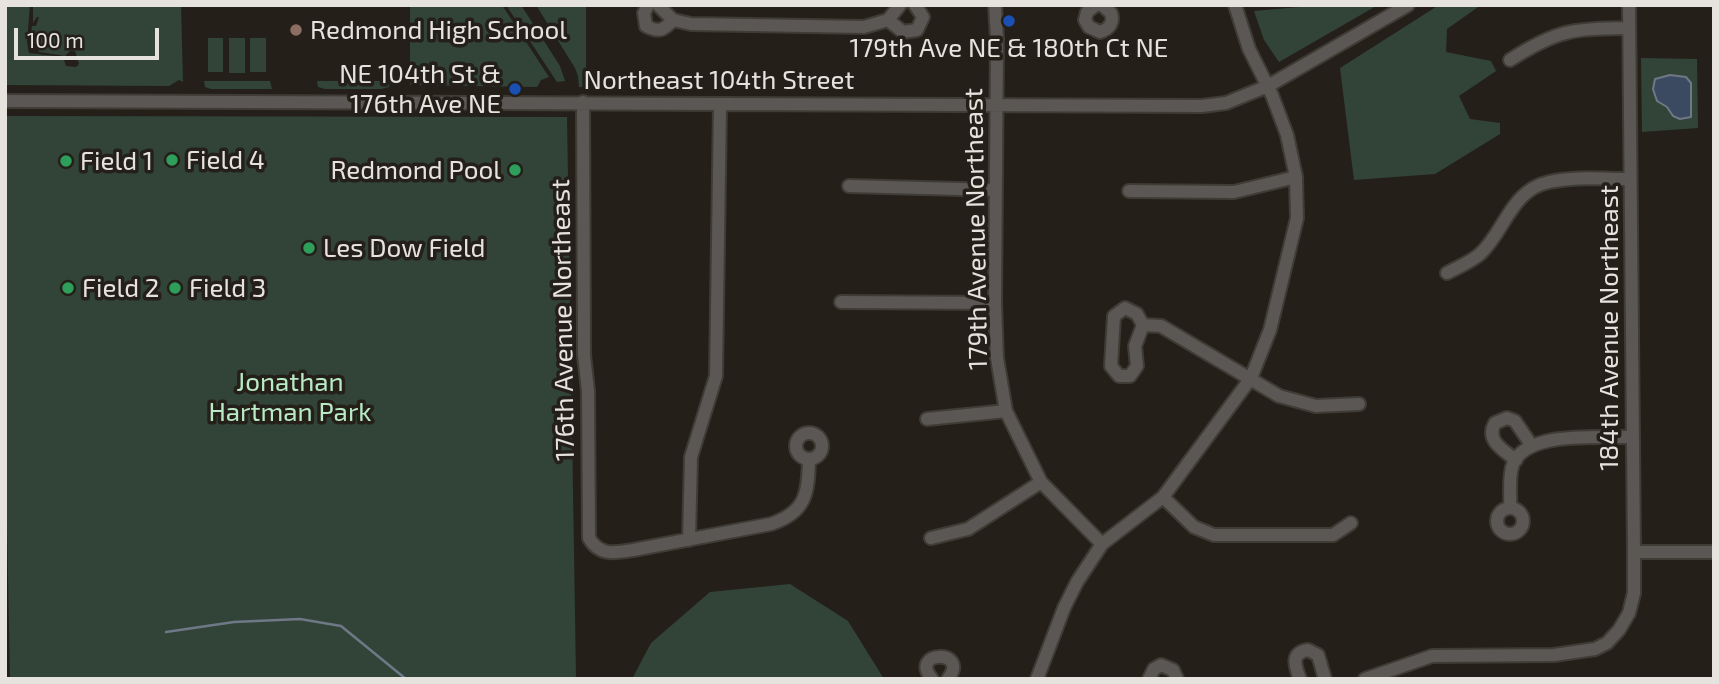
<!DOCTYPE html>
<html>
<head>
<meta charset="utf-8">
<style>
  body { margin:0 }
  #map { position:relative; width:1719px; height:684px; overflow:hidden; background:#242019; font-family:"Exo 2",sans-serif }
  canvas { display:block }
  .frame { position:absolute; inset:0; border:7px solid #e6e3de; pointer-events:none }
  .scale { position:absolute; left:14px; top:28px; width:145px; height:32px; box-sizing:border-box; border:4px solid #e6e3de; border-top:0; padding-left:9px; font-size:21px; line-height:24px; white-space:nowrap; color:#e6e3de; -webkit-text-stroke:5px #242019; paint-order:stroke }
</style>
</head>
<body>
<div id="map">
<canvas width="1719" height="684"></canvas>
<div class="frame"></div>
<div class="scale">100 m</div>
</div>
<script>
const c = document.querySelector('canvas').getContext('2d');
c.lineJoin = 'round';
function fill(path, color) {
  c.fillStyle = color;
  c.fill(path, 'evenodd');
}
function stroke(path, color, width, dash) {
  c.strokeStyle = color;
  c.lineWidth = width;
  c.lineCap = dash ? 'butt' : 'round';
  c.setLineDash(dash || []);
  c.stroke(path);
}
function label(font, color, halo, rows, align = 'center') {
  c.font = font + ' "Exo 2",sans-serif';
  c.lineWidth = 7;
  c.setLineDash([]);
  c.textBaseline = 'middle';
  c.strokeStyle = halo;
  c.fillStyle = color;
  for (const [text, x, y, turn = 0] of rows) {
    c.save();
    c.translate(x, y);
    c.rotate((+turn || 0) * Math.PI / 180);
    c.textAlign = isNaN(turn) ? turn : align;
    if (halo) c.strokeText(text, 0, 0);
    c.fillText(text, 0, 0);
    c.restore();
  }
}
const green = new Path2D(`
  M 5,5 L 30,5 L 27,42 L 29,53 L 63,57 L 66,66 L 76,67 L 79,64 L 75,51 L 70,51 L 65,56 L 39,52 L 38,47 L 32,49 L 31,44 L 38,44 L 38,42 L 30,42 L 32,26 L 36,26 L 39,17 L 37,17 L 33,23 L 33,5 L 181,5 L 183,82 L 179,80 L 169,86 L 5,85 Z
  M 410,5 L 502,5 L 549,77 L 541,80 L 537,87 L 410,85 Z
  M 506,5 L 521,5 L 560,66 L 565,81 L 557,82 Z
  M 536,5 L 586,5 L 586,87 L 579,87 L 578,76 L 575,68 Z
  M 1322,5 L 1378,5 L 1279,62 L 1264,40 L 1254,11 Z
  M 1439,5 L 1481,5 L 1447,29 L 1446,52 L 1491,61 L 1496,71 L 1459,96 L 1470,119 L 1500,123 L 1500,134 L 1435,174 L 1354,180 L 1340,68 Z
  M 208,38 L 223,38 L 223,72 L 208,72 Z
  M 229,38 L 245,38 L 245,73 L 229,73 Z
  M 250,38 L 266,38 L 266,72 L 250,72 Z
  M 1641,58 L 1697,59 L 1698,128 L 1642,132 Z
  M 204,81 L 270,81 L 272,89 L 211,89 L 205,87 Z
  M 317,81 L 390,81 L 389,87 L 381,89 L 325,89 L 318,87 Z
  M 5,116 L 567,117 L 576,679 L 10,679 L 5,419 Z
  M 790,584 L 848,621 L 884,679 L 632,679 L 651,643 L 710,592 Z`);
const water = new Path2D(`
  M 1670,75 L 1686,77 L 1691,83 L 1691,117 L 1680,119 L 1673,116 L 1667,107 L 1657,101 L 1653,89 L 1655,79 Z`);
const stream = new Path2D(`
  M 166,632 L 234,622 L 300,619 L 341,626 L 406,679`);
const minor = new Path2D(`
  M 648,5 L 644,13 L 646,26 C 659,33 664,30 673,20
  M 658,5 L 673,20 L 691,24 L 864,27 L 888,20 L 900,5
  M 995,5 L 997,39 L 995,303 L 997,358 L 1006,411 L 1041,482 L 1102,544
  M 1096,5 L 1087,12 L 1085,20 L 1089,27 L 1100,32 C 1110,29 1114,22 1111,13 L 1102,5
  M 888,20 L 903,32 L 917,30 L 923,17 L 915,5
  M 1510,60 C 1558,29 1573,29 1629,28
  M 5,101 L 1202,106 L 1226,103 L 1268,86 L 1408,5
  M 583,102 L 584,355 L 588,391 L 589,538 C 599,556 615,553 633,550 L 771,524 C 806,512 808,494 809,460
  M 849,186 L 996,190
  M 1129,191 L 1234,192 L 1296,177
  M 1447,273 C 1458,267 1471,262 1480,254 C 1505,231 1511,190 1549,182 C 1575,176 1604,179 1630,179
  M 841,302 L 995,303
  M 1143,325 L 1135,346 L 1137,366 L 1130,376 L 1119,376 L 1111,366 L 1114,316 L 1125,308 L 1137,314 L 1143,325 L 1161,326 L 1279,396 L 1316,406 L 1359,404
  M 927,419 L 1006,411
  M796 446a13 13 0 1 1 26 0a13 13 0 1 1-26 0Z
  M 1516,460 C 1503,450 1485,440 1495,423 L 1507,418 L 1515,421 L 1532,446
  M 1163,497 L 1194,527 L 1214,535 L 1333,535 L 1351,523
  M 1510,508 C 1511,494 1508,477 1513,464 C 1527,430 1601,438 1632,437
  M1497 521a13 13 0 1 1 26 0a13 13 0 1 1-26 0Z
  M 931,538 L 968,529 L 1041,482
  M 689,540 L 691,457 L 716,376 L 720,104
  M 1634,552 L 1714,552
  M 932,679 C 908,650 971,649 948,679
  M 1037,679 L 1064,608 L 1077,582 L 1102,544 L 1163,497 L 1251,378 L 1270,330 L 1297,218 L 1296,177 L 1287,135 L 1272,95 L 1249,49 L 1235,5
  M 1149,679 L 1154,669 L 1161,665 L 1173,670 L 1177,679
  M 1300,679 C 1295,666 1290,653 1308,650 L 1318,655 L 1325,679
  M 1365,679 L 1432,656 L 1554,655 L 1595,649 L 1607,643 L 1619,630 L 1629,613 L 1634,593 L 1634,552 L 1629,5`);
const markers = [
  [1009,21,7,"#1a4fb4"],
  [296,30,7,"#8d6e63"],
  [515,89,7,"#1a4fb4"],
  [172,160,7,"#2e9e5b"],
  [66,161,7,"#2e9e5b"],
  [515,170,7,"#2e9e5b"],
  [309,248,7,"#2e9e5b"],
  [68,288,7,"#2e9e5b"],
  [175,288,7,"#2e9e5b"]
];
const poiNames = [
  ["Redmond High School",310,30],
  ["179th Ave NE & 180th Ct NE",1009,48,"center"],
  ["NE 104th St &",501,74,"right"],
  ["176th Ave NE",501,104,"right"],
  ["Field 4",186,160],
  ["Field 1",80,161],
  ["Redmond Pool",501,170,"right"],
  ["Les Dow Field",323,248],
  ["Field 2",82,288],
  ["Field 3",189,288]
];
const streetNames = [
  ["Northeast 104th Street",719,80],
  ["179th Avenue Northeast",976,229,-91],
  ["176th Avenue Northeast",563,320,-91],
  ["184th Avenue Northeast",1609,328,-90]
];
const parkNames = [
  ["Jonathan",290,382],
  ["Hartman Park",290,412]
];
fill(green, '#324437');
fill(water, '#3b4a60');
stroke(water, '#6e7886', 2);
stroke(stream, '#6e7886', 2.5);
stroke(minor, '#3f3b35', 16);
stroke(minor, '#5a5754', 12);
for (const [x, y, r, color] of markers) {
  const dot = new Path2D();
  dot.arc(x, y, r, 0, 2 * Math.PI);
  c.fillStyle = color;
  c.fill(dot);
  stroke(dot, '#242019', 2.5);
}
label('26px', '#e6e3de', '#242019', poiNames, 'left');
label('26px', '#e6e3de', '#242019', streetNames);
label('26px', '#b7eac5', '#242019', parkNames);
</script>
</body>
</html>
